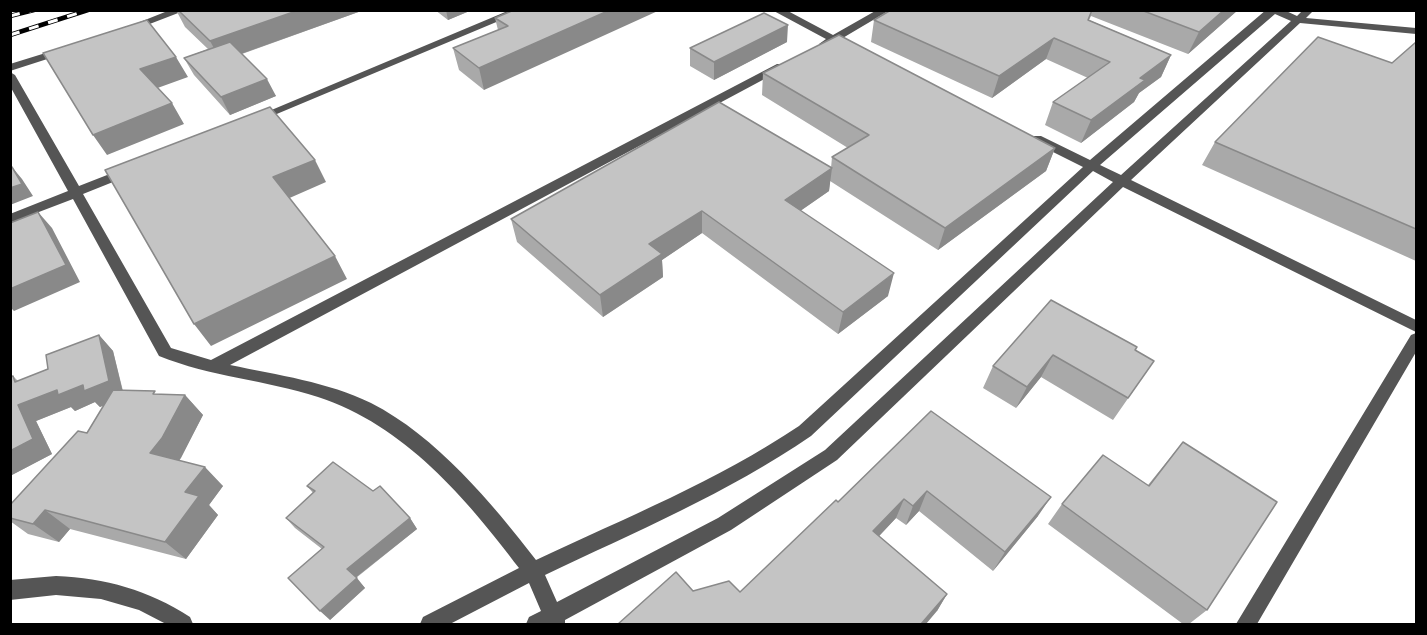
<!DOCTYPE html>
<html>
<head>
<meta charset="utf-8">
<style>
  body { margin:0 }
  #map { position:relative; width:1427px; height:635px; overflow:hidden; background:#fff; font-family:Quicksand,sans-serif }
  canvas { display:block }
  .frame { position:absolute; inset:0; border:12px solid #000; pointer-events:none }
</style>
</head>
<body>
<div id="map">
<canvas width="1427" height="635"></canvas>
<div class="frame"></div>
</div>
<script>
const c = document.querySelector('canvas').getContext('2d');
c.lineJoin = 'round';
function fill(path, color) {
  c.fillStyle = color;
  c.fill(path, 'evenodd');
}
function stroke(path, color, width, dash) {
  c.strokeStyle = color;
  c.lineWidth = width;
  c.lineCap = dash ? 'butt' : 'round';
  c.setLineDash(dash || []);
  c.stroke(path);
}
const minor = new Path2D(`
  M 170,10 L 186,10 L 134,30 L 125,28 Z
  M 510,10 L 525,10 L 260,121 L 252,121 L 250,119 Z
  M 772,10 L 786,10 L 833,35 L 877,10 L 890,10 L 841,39 L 842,43 L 834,43 L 824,47 L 819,44 L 826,39 Z
  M 1266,10 L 1284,10 L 1297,16 L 1303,10 L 1314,10 L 1306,18 L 1416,28 L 1416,34 L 1300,23 L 1131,180 L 1416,320 L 1416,332 L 1123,187 L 837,460 L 731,530 L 565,620 L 565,624 L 526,624 L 529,617 L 541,611 L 529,583 L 450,624 L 420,624 L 423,617 L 519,568 C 466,498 404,425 318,397 C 266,380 211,377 159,356 L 73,199 L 10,223 L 10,214 L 68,191 L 10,86 L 10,72 L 15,75 L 79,186 L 125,168 L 133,168 L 135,171 L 133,174 L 83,194 L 171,348 L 211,360 L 777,64 L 785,64 L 785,68 L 230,365 C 278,375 328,382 371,403 C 436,436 492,503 536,560 C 625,518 717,481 799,426 L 1083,167 L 1033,142 L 1033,136 L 1041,136 L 1090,160 ZM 1275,14 L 1291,21 L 1121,175 L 1100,165 ZM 1093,171 L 1113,182 L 825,450 L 718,518 L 557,602 L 545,575 C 635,532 728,493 811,436 Z
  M 65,47 L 70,50 L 69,52 L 10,71 L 10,64 Z
  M 1416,333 L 1416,352 L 1257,624 L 1236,624 L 1411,335 Z
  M 56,576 C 106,578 148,590 190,617 L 193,624 L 166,624 L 139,610 L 101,599 L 56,595 L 10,600 L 10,580 Z`);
const rail = new Path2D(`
  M 10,16 L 34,10
  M 10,35 L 88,10`);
const wall = new Path2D(`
  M 176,10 L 364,10 L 242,54 L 276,96 L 230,115 L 194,75 L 184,58 L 208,49 L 185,27 Z
  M 435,10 L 472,10 L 448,20 Z
  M 514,10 L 484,90 L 459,70 L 453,48 L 498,30 L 495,18 Z
  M 891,10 L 1238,10 L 1188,54 L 1091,16 L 1089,20 L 1171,55 L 1161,77 L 1139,93 L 1134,102 L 1081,143 L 1045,125 L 1053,102 L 1088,78 L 1046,59 L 992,98 L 871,42 L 874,20 Z
  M 787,42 L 714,80 L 690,66 L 690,48 Z
  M 1416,42 L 1416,261 L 1202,165 L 1215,142 L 1392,63 Z
  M 763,73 L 1055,148 L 1046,171 L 938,250 L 830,181 L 829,191 L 800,211 L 888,296 L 838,334 L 702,233 L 662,260 L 663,277 L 603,317 L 517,242 L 511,219 L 831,168 L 832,157 L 848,148 L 762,95 Z
  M 1051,300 L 1135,351 L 1154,361 L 1113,420 L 1041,377 L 1016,408 L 983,388 L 993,366 Z
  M 99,335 L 113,351 L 123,391 L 158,395 L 185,395 L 203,415 L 179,460 L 223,486 L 209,505 L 218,515 L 186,559 L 70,529 L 59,542 L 28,534 L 10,521 L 10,505 L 87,433 L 104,405 L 100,407 L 95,402 L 75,411 L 71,407 L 36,421 L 52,454 L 10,476 L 10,377 L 13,376 L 18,381 L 48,369 Z
  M 931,411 L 1038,516 L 993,571 L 919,511 L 906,525 L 896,518 L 879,536 L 947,594 L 937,611 L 693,591 L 740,592 L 838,502 Z
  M 1183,442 L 1207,610 L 1189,624 L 1183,624 L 1048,524 L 1062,504 L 1148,485 Z
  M 307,486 L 410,518 L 417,529 L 356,578 L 365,588 L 330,620 L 322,549 L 295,528 L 286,518 L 313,493 Z`);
const shadedWall = new Path2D(`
  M 299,10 L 364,10 L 221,61 L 210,41 Z
  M 446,10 L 472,10 L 448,20 Z
  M 610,10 L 660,10 L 484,90 L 479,68 Z
  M 1224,10 L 1238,10 L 1188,54 L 1199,32 Z
  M 788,25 L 787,42 L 714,80 L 714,62 Z
  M 1054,38 L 1046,59 L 992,98 L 999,76 Z
  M 1171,55 L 1161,77 L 1139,93 L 1134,102 L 1081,143 L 1091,120 L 1140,78 Z
  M 176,57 L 188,77 L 152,90 L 140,69 Z
  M 267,79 L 276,96 L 230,115 L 221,97 Z
  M 172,103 L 184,124 L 107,155 L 93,135 Z
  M 1055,148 L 1046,171 L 938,250 L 945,228 Z
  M 315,160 L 326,182 L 285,200 L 273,177 Z
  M 12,167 L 22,179 L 33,196 L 10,205 Z
  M 832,168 L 829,191 L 783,223 L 785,200 Z
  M 702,211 L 702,233 L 662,260 L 663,277 L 603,317 L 600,295 L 649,244 Z
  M 38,212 L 52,228 L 80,282 L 14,311 L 10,307 L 10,289 Z
  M 335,256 L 347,279 L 211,346 L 194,324 Z
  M 894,273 L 888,296 L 838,334 L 843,312 Z
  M 99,335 L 113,351 L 124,397 L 100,407 L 95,402 L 75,411 L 71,407 L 36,421 L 52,454 L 10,476 L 10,451 L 18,405 Z
  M 1053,355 L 1041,377 L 1016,408 L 1027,387 Z
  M 185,395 L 203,415 L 181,458 L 170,473 L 150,453 Z
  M 205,467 L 223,486 L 209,505 L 218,515 L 186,559 L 165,542 L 185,492 Z
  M 927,491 L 919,511 L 906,525 L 913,506 Z
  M 1051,497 L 1038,516 L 993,571 L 1005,552 Z
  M 904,499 L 896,518 L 866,550 L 873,531 Z
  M 45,510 L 70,529 L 59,542 L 33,524 Z
  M 410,518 L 417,529 L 355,578 L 347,569 Z
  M 357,578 L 365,588 L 330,620 L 320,611 Z
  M 947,594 L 937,611 L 926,624 L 921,624 Z`);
const building = new Path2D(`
  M 178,10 L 299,10 L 210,41 Z
  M 514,10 L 610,10 L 479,68 L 453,48 L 508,26 L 495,18 Z
  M 891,10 L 1092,10 L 1088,20 L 1171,55 L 1140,78 L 1145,80 L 1091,120 L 1053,102 L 1110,62 L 1054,38 L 999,76 L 874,20 Z
  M 1141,10 L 1224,10 L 1199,32 Z
  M 764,13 L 788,25 L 714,62 L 690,48 Z
  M 147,20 L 176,57 L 140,69 L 172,103 L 93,135 L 43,53 Z
  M 839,35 L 1055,148 L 945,228 L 832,157 L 869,135 L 763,73 Z
  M 1318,37 L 1392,63 L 1416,42 L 1416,229 L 1215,142 Z
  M 230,42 L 267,79 L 221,97 L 184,58 Z
  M 719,102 L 832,168 L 785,200 L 894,273 L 843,312 L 702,211 L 649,244 L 662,254 L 600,295 L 511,219 Z
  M 270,107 L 315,160 L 273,177 L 335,256 L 194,324 L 105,170 Z
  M 12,167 L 22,184 L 10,188 L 10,168 Z
  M 38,212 L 66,265 L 10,289 L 10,223 Z
  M 1051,300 L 1137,347 L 1135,350 L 1154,361 L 1128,398 L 1053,355 L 1027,387 L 993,366 Z
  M 99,335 L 109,381 L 84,391 L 83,385 L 58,395 L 57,390 L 18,405 L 33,439 L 10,451 L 10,377 L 13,376 L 15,382 L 48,369 L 46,355 Z
  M 113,390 L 155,391 L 153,394 L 185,395 L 162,438 L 150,453 L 205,467 L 185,492 L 199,496 L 165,542 L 45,510 L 33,524 L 10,518 L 10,505 L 78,431 L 87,433 Z
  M 931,411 L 1051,497 L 1005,552 L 927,491 L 913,506 L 904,499 L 873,531 L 947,594 L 921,624 L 618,624 L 676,572 L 693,591 L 729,581 L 740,592 L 836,500 L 838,502 Z
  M 1183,442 L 1277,502 L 1207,610 L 1062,504 L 1103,455 L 1149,486 Z
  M 333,462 L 373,491 L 380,486 L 410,518 L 347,569 L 357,578 L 320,611 L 288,578 L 324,547 L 286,518 L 315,491 L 307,486 Z`);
fill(minor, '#555');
stroke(rail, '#000', 4.5);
stroke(rail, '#fff', 3, [10]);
fill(wall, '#a9a9a9');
fill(shadedWall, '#898989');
fill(building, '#c4c4c4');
stroke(building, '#898989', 1.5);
</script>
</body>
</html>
